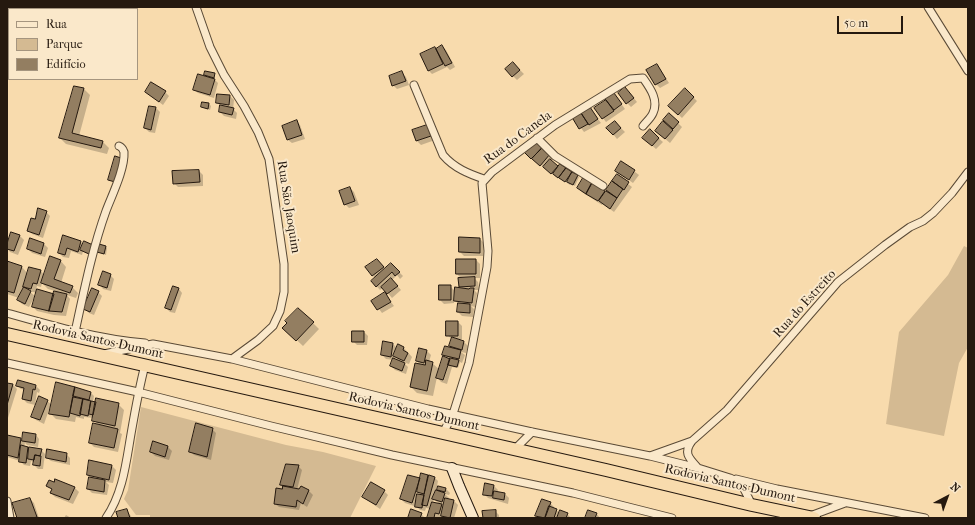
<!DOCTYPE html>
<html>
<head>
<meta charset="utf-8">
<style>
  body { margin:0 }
  #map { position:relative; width:975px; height:525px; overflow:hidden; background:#f8dbad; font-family:"IM FELL French Canon",serif }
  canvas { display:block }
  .frame { position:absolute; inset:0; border:8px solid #25190f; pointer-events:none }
  .legend { position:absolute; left:8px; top:8px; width:130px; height:72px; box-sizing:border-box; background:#fae8ca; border:1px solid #a5957f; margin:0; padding:5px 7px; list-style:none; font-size:12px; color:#25190f }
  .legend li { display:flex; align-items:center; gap:8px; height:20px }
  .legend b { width:20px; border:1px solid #a5957f }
  .north { position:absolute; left:927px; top:477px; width:40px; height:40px; -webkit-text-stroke:3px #fae8ca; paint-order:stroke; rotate:41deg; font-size:11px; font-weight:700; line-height:16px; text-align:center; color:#25190f }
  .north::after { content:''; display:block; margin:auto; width:14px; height:18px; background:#25190f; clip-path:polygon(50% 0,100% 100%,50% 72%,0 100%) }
  .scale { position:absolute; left:837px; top:16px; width:66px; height:18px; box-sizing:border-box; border:2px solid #25190f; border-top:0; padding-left:5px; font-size:12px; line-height:14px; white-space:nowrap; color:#25190f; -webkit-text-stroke:3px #fae8ca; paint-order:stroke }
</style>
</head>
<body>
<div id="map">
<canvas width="975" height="525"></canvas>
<div class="frame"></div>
<ul class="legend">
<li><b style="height:5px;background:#fae8ca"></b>Rua</li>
<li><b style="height:11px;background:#d4ba92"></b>Parque</li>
<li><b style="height:11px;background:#937e61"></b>Edifício</li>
</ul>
<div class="north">N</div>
<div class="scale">50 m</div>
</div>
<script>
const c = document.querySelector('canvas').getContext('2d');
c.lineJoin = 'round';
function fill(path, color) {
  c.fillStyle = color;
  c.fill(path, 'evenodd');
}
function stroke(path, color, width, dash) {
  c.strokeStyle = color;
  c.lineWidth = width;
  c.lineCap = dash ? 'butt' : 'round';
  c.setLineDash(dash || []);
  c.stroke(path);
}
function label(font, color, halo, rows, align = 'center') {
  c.font = font + ' "IM FELL French Canon",serif';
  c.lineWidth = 4;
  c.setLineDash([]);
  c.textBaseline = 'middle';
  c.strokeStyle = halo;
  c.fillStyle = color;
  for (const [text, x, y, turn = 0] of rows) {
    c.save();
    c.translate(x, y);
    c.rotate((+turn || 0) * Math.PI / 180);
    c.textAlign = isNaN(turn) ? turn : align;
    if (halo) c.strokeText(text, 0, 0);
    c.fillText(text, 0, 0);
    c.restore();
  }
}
const green = new Path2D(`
  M 964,246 L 968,248 L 968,347 L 959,363 L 944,436 L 886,424 L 899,332 L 948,275 Z
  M 141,407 L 286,445 L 323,452 L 376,466 L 350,518 L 150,518 L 150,515 L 136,515 L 124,499 L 128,490 Z`);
const shadow = new Path2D(`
  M 442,46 L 446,50 L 455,67 L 450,70 L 447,67 L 432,74 L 428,70 L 435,49 L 436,50 Z
  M 513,63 L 524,74 L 517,80 L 506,69 Z
  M 656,65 L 660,69 L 669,83 L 660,88 L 656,84 Z
  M 402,73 L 406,77 L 409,85 L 397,89 L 393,85 Z
  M 207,77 L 213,78 L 218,83 L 214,98 L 198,93 L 194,90 Z
  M 75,87 L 84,89 L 90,95 L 79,136 L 103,142 L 109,148 L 107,154 L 66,144 L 60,138 Z
  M 685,89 L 697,101 L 682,118 L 670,106 Z
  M 146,92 L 165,92 L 169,96 L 163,105 Z
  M 629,92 L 637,102 L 631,107 L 627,103 Z
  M 614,94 L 625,109 L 606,122 L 595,108 Z
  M 230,96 L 234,100 L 233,109 L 237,113 L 236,119 L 224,116 L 220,112 L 221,106 L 217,102 Z
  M 203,103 L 209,104 L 211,106 L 210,110 L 204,108 L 202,107 Z
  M 150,107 L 156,108 L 160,112 L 155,133 L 149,132 L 145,128 Z
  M 590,109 L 601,123 L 584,132 L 574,119 Z
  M 669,114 L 682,127 L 670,143 L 656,131 Z
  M 297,121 L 300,125 L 305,139 L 292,143 L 288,140 Z
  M 427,126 L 435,140 L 421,145 L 417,141 L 413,131 Z
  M 619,126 L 625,132 L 617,139 L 608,128 Z
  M 650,131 L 663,142 L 656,149 L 648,142 Z
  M 536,143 L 553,159 L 551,161 L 559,168 L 565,168 L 579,177 L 575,186 L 571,184 L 570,185 L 557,176 L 556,177 L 531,157 Z
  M 622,162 L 639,175 L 633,183 L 620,174 Z
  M 199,171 L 203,175 L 203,186 L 178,187 L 174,183 Z
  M 617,175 L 632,187 L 614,212 L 603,204 L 602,205 L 582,192 L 578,188 L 604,192 L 605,193 Z
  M 350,188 L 354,192 L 359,205 L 349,208 L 345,204 Z
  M 46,212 L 50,216 L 43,238 L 32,234 L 28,230 L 35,220 Z
  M 12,233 L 20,236 L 24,240 L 18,255 L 10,252 L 7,248 Z
  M 64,236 L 81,242 L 93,257 L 83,251 L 82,255 L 71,251 L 69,258 L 63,257 L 59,253 Z
  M 480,239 L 484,243 L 483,256 L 464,256 L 460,252 Z
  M 44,244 L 48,248 L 45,257 L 32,253 L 28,249 Z
  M 106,247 L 107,248 L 106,255 L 98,252 Z
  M 60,260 L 66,267 L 61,283 L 72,287 L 78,293 L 76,298 L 67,295 L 70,299 L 66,316 L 54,315 L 37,311 L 33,307 L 37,293 L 29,291 L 35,296 L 29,307 L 22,304 L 18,300 L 19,298 L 7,294 L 7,262 L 22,267 L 28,274 L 41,271 L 44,275 ZM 42,283 L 48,289 L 55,291 L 54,295 L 36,290 L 37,286 L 41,287 Z
  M 476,260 L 480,264 L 480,278 L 474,278 L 478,282 L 479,290 L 474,290 L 477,293 L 475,307 L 471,306 L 474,309 L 473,317 L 462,316 L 458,312 L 459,304 L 454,300 L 454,303 L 444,304 L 440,300 L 450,286 L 456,292 L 462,288 L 460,286 L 462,279 L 457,274 Z
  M 381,264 L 385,270 L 395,268 L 403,276 L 400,279 L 397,275 L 392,280 L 401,290 L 392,298 L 383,288 L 380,290 L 372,281 L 375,278 L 367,268 Z
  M 110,275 L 114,279 L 111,291 L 103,289 L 100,285 Z
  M 179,289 L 182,293 L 175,313 L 170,312 L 166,308 Z
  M 98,292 L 102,296 L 94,315 L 89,313 L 85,309 Z
  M 385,294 L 394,306 L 382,313 L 373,301 Z
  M 458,322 L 462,326 L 462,339 L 458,340 L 464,342 L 468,346 L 466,353 L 461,352 L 465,355 L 462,363 L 460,362 L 458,368 L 452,367 L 447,384 L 441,382 L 437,377 L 433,396 L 417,393 L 411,387 L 420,365 L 417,361 L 419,350 L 427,351 L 431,355 L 429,362 L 432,363 L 440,370 L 448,359 L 443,354 L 454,349 L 450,346 L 452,339 L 447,335 Z
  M 313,323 L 319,329 L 303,346 L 284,328 Z
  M 364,332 L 368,336 L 367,345 L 357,345 L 353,341 Z
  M 393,344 L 397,348 L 404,348 L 412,357 L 409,364 L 403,362 L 408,367 L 406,374 L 395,370 L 391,366 L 394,360 L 386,359 L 382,355 ZM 395,357 L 400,362 L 395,360 Z
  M 57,383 L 90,392 L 94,396 L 93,402 L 118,404 L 124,410 L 120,433 L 122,434 L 118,452 L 94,447 L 90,443 L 99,426 L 94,420 L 94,418 L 84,417 L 84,419 L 76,417 L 75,422 L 56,419 L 50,413 L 51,408 L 50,407 L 44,424 L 36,420 L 32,416 L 47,401 L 52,405 Z
  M 7,384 L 13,385 L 17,389 L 7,421 Z
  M 17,386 L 36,386 L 40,390 L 39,393 L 37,392 L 35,405 L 27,403 L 23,399 L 25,390 L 21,389 Z
  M 212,429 L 216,433 L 211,460 L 194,455 L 190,451 Z
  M 36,435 L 39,439 L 38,447 L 27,445 L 25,443 L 24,447 L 30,450 L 41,450 L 45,454 L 43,469 L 38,469 L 34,465 L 35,463 L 31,461 L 30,466 L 24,465 L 20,461 L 7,457 L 7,436 L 21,439 L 23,441 Z
  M 154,442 L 168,447 L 172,451 L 169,460 L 155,456 L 151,452 Z
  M 66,454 L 70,458 L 70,465 L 51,461 L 47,458 Z
  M 112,466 L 116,470 L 113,483 L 106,482 L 109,485 L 107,495 L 92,493 L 88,489 L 90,477 L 88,475 Z
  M 298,466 L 302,470 L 297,490 L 299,491 L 301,488 L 309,491 L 313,495 L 307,507 L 301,503 L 299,510 L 279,507 L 275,504 L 283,490 L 284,487 L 281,485 Z
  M 422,474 L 430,477 L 434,477 L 438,481 L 436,491 L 442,493 L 438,489 L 446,489 L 450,493 L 449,495 L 445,494 L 449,498 L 448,500 L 454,501 L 458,505 L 454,518 L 428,518 L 431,509 L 426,508 L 425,511 L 420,510 L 417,507 L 405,503 L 401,499 L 409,476 L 421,480 ZM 434,499 L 440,505 L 433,503 Z
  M 56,480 L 75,488 L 79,492 L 73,504 L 55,497 L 51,493 L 53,490 L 47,485 L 54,483 Z
  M 494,486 L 498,490 L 497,492 L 505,494 L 509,498 L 508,504 L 488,498 L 484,494 Z
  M 384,491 L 388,495 L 380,509 L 363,497 Z
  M 30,499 L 34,503 L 39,518 L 18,518 Z
  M 550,503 L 554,507 L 554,509 L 560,513 L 567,514 L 571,518 L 539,518 L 536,515 Z
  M 127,510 L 132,518 L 119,518 Z
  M 495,511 L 499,515 L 499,518 L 484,518 Z
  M 596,513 L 600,518 L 586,518 Z
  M 421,514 L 425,518 L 409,518 Z
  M 66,515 L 71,518 L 64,518 Z`);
const building = new Path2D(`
  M 442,45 L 452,63 L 445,66 L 436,49 Z
  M 435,47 L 443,64 L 428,71 L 420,54 Z
  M 513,62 L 520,70 L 512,77 L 505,69 Z
  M 657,64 L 666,79 L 655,85 L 646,70 Z
  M 205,71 L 215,73 L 214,78 L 204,75 Z
  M 402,71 L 406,81 L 392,86 L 389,76 Z
  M 198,74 L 215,79 L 210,95 L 193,90 Z
  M 151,82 L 166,91 L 159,102 L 145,92 Z
  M 74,86 L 84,88 L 72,133 L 103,141 L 101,148 L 59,138 Z
  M 625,87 L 634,98 L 626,104 L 618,93 Z
  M 685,88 L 694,97 L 678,115 L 668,106 Z
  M 614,93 L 622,104 L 614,110 L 605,99 Z
  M 217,94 L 230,95 L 229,105 L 216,103 Z
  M 606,100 L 614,111 L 602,119 L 594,108 Z
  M 202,102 L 209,103 L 208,109 L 201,107 Z
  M 220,105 L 234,108 L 232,115 L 219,112 Z
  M 149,106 L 156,107 L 151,130 L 144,128 Z
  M 590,107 L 598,119 L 589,125 L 581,113 Z
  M 581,113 L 588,124 L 579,129 L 573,119 Z
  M 669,113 L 679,122 L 673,129 L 663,120 Z
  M 297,120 L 302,135 L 287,140 L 282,126 Z
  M 615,121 L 621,128 L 613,135 L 606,128 Z
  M 663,121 L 673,130 L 665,139 L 655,131 Z
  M 427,125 L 431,136 L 416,141 L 412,130 Z
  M 650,129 L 659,138 L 652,146 L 642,138 Z
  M 536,142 L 542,148 L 531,159 L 525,153 Z
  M 542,148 L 550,154 L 540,166 L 532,159 Z
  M 115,156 L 121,158 L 115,182 L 108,180 Z
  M 550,159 L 558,166 L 551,174 L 543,167 Z
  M 621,161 L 635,170 L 629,180 L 615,171 Z
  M 560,164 L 566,168 L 558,178 L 553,174 Z
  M 566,168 L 572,172 L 565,182 L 559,178 Z
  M 199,170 L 200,182 L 173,184 L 172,171 Z
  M 572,172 L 578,175 L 573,185 L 567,182 Z
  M 617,174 L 629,182 L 624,190 L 612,181 Z
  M 583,178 L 592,183 L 586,194 L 577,188 Z
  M 612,181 L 623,189 L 617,198 L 606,190 Z
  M 592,183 L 605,191 L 598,201 L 586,194 Z
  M 350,187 L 355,201 L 344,205 L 339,191 Z
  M 606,191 L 617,198 L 610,209 L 599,201 Z
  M 38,208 L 47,211 L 39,235 L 27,231 L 31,218 L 35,219 Z
  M 11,232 L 20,235 L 14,251 L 7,249 L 7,244 Z
  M 63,235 L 81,241 L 78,252 L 67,248 L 65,255 L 58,253 Z
  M 459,237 L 480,238 L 480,253 L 459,252 Z
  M 30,238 L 44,243 L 41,254 L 27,249 Z
  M 84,241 L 93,245 L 89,254 L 80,250 Z
  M 99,244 L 106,246 L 104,254 L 97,252 Z
  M 50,256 L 61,260 L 54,279 L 73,286 L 70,293 L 41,283 Z
  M 377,259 L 384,267 L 372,276 L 365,267 Z
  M 456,259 L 476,259 L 476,274 L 456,274 Z
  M 7,261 L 22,266 L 14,293 L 7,291 Z
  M 391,263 L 400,272 L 395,276 L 392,272 L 376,287 L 371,281 Z
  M 29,267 L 41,270 L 37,284 L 33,283 L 31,289 L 23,287 Z
  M 103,271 L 111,274 L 107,288 L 98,285 Z
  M 475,277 L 475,286 L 459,287 L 458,278 Z
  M 391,278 L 398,286 L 387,294 L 381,287 Z
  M 439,285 L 451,285 L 451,300 L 439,300 Z
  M 173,286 L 179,288 L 171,310 L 165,308 Z
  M 24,287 L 31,291 L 25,304 L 17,300 Z
  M 455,287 L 469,289 L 470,288 L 474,288 L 472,303 L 454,301 Z
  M 92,288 L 99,291 L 90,312 L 83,309 Z
  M 37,289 L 54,294 L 49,311 L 32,307 Z
  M 54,291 L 67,294 L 62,312 L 49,311 Z
  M 385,292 L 391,302 L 377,310 L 371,301 Z
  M 458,303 L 470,304 L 470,313 L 457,312 Z
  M 298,308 L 314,322 L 296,341 L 282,328 L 287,323 L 285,321 Z
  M 446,321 L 458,321 L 458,336 L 446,336 Z
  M 352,331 L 364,331 L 364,342 L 352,342 Z
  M 452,337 L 464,341 L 462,350 L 449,346 Z
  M 383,341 L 393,343 L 391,357 L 381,355 Z
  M 398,344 L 404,347 L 403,350 L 408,353 L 404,361 L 393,356 Z
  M 445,346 L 461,350 L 459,359 L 442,355 Z
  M 419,348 L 427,350 L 424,363 L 416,361 Z
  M 443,356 L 450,359 L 443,380 L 436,378 Z
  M 393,358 L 405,363 L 402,371 L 390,366 Z
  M 450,358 L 459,360 L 457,367 L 448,365 Z
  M 426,360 L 433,362 L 427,391 L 410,387 L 415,363 L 425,365 Z
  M 18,380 L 36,385 L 35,390 L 33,389 L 31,401 L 22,399 L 24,388 L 16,386 Z
  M 56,382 L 75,387 L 69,417 L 49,414 Z
  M 7,383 L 13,384 L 7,405 Z
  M 75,387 L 91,392 L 89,400 L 73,396 Z
  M 39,396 L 48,400 L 40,420 L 31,417 Z
  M 73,397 L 83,399 L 80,416 L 70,413 Z
  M 96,398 L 119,403 L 115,426 L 92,421 Z
  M 83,399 L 91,401 L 88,416 L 80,414 Z
  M 91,401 L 96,402 L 93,415 L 89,414 Z
  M 93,423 L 118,429 L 114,448 L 89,443 Z
  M 196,423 L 213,428 L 207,457 L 189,452 Z
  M 23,432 L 36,434 L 35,443 L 22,441 Z
  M 7,435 L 21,438 L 18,458 L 7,455 Z
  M 153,441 L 168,446 L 165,457 L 150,452 Z
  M 21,445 L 28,447 L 26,463 L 19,462 Z
  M 29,447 L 42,449 L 40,456 L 35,455 L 34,460 L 28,459 Z
  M 47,449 L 67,453 L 66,462 L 46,458 Z
  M 35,455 L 41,456 L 40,466 L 33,465 Z
  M 89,460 L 112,465 L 109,480 L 87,475 Z
  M 286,464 L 299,465 L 293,487 L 280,485 Z
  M 421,473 L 428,475 L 424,494 L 417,492 Z
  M 408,475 L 420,478 L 412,503 L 400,499 Z
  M 429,475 L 435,477 L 427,506 L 422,505 Z
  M 89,477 L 105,480 L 104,492 L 87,489 Z
  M 55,479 L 75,487 L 69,500 L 50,493 L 52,489 L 46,486 L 49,480 L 54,482 Z
  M 371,482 L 385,490 L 376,505 L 362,497 Z
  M 485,483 L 494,485 L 492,496 L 483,495 Z
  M 283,486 L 299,489 L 301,486 L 309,490 L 303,504 L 297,500 L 296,507 L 274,504 L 276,488 L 282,489 Z
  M 438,486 L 446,488 L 445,492 L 437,490 Z
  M 436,490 L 445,493 L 442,502 L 432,499 Z
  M 494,491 L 505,493 L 504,500 L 493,498 Z
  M 417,494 L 424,495 L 422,508 L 415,507 Z
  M 30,498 L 37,517 L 33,518 L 17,518 L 12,503 Z
  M 445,498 L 454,500 L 450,518 L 441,516 Z
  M 542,499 L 551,502 L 545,518 L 535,516 Z
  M 432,502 L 442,504 L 439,514 L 435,513 L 434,518 L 427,518 Z
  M 549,506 L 557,509 L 554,518 L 545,518 Z
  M 127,509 L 130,518 L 118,518 L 116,512 Z
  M 411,509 L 422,513 L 420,518 L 408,518 Z
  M 496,510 L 496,518 L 483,518 L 482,511 Z
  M 560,510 L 568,513 L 566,518 L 557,518 Z
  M 588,510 L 597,513 L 595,518 L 585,518 Z`);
const street = new Path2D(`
  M 196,7 L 210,47 L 224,75 L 244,106 L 258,132 L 269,159 L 284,264 L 284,292 L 280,311 L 273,326 L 258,340 L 232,359
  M 928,7 L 968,71
  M 414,85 L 443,155 C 454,168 469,174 484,179
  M 537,138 L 555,156 L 603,186
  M 7,313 C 53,326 98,339 145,343
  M 75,332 C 84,291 92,250 106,211 C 112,195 125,169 124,152 C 123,149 122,147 119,146
  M 104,354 L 153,344 L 232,359 L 428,409 L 532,432 L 650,456 L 698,468 L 730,478 L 736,481 L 743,487 L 752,505
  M 7,363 L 138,392 L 271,426 L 392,455 L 573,493 L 672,518
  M 443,433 L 453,414 L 469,363 L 487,267 L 488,251 L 482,183 L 492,172 L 555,125 L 630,79 L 643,78 C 650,88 659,100 653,113 C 651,118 646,122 643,126
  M 515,449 L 532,432
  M 650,456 L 692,441
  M 698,468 C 689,458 683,453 692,441 L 727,410 L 838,282 L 885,245 L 910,227 L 923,221 L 933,213 L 952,193 L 968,172
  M 736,479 L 777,489 L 925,518
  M 7,501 L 10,518
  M 810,516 L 845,503
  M 106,518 C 123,493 126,463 131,434 C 135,411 139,388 145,365`);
const secondary = new Path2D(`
  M 452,468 L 459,486 L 473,518`);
const highway = new Path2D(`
  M 7,334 L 606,470 L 752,505 L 814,518`);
const streetNames = [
  ["Rua do Canela",518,138,-36],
  ["Rua São Jaoquim",288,207,81],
  ["Rua do Estreito",805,304,-48],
  ["Rodovia Santos Dumont",98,340,13],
  ["Rodovia Santos Dumont",414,412,13],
  ["Rodovia Santos Dumont",730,484,13]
];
fill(green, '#d4ba92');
fill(shadow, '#0003');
fill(building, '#937e61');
stroke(building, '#25190f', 1);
stroke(street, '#5a4a36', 9);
stroke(secondary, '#25190f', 12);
stroke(highway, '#25190f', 14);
stroke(street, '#fae8ca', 7);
stroke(secondary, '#fae8ca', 10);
stroke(highway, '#f8dbad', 12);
label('13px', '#25190f', '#fae8ca', streetNames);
</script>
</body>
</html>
